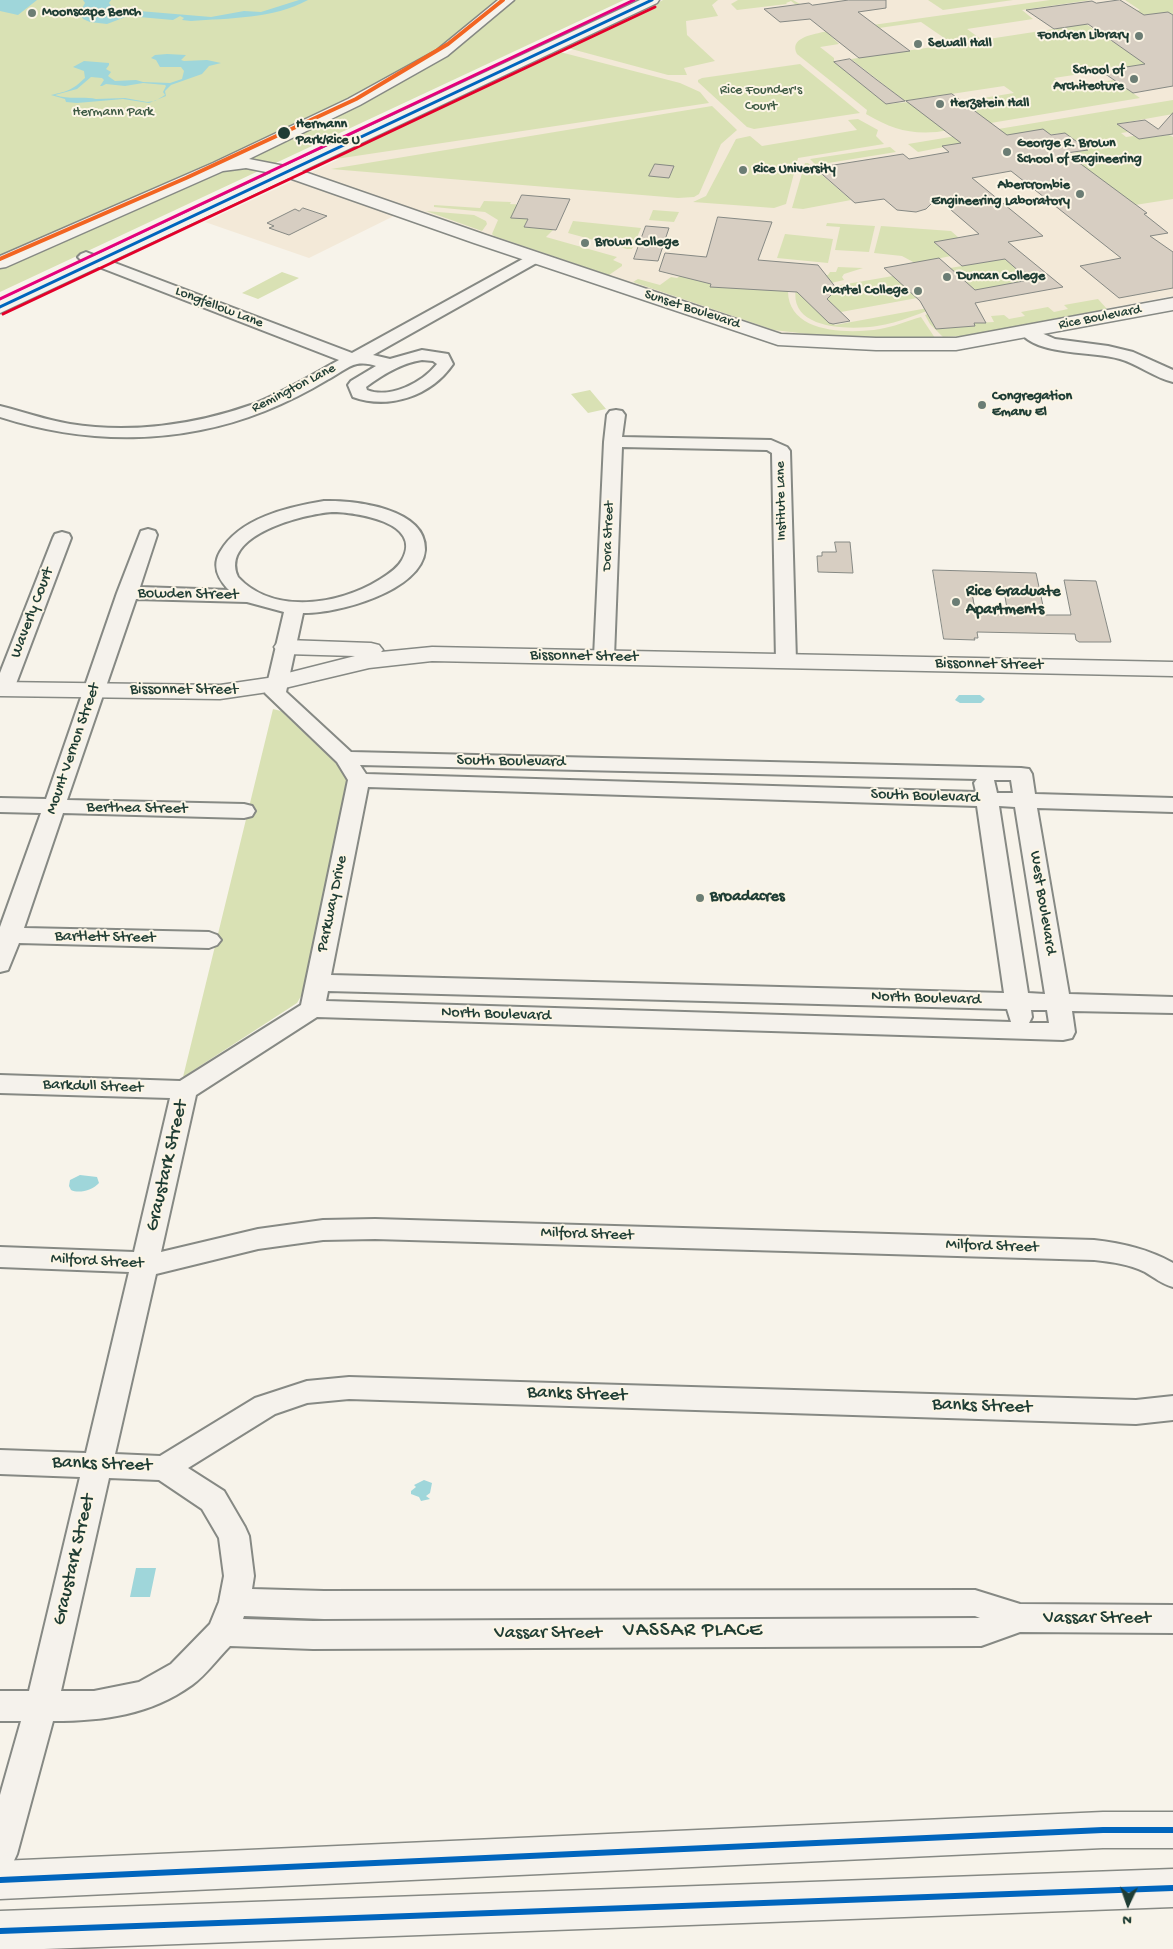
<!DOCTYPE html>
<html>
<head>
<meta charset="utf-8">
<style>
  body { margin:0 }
  #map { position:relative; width:1173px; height:1949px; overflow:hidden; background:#f7f3ea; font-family:"Gochi Hand",sans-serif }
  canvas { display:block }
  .north { position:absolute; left:1103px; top:1879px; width:50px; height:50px; -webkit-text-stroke:4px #fcf5e5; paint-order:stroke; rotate:183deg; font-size:14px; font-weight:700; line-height:20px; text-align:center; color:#1f3d34 }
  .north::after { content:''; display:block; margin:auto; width:18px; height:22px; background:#1f3d34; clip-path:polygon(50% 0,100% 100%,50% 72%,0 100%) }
</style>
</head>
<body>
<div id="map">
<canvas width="1173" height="1949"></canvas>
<div class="north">N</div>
</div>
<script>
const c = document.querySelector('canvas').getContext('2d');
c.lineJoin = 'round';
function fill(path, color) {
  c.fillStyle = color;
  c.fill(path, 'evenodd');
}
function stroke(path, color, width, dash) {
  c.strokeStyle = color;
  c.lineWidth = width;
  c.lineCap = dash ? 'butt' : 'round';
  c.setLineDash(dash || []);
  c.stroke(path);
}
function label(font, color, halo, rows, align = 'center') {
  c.font = font + ' "Gochi Hand",sans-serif';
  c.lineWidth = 4;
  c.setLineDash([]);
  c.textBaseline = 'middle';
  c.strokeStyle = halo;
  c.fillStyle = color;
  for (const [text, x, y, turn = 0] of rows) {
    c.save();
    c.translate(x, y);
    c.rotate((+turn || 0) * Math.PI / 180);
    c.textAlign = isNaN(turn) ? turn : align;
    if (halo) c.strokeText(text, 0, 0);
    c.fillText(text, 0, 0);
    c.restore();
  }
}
const built = new Path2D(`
  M 678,0 L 1173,0 L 1173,296 L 961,336 L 915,339 L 773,333 L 408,209 L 309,258 L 205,222 Z`);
const green = new Path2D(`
  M 0,0 L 624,0 L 0,292 Z
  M 663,0 L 718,0 L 712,5 L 718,16 L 686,21 L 687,35 L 715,61 L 684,68 L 687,75 L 668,75 L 564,47 Z
  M 738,0 L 793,0 L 800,4 L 795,4 L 791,1 L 786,3 L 787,4 L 737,10 L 731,4 Z
  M 928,0 L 1013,0 L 943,10 Z
  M 1050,0 L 1091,0 L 1022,10 L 1033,19 L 967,29 L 982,40 L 1060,28 L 1083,22 L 1119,46 L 1153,63 L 1054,78 L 1067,87 L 1114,80 L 1140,98 L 937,132 C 907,134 892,129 866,114 L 867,110 L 797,54 C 789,38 811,35 823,32 ZM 921,22 L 953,44 L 851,59 L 905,101 L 1004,86 L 1014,93 L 952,103 L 921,101 L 886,104 L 834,62 L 834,58 L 820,47 L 839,44 L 830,35 Z
  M 1125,0 L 1173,0 L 1173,15 L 1168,12 L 1143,15 L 1096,17 L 1140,10 Z
  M 560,52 L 680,83 L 700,92 L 709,103 L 329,160 Z
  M 800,64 L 860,113 L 754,129 L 747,127 L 698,82 L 698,80 L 702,78 Z
  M 1173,100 L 1173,114 L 1083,130 L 1117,124 L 1128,132 L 1121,133 L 1126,137 L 1134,136 L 1139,139 L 1169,135 L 1173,137 L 1173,199 L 1135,205 L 1068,155 L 1088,149 L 1065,133 L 975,141 L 918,152 L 908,144 Z
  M 712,106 L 737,130 L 721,144 L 699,194 L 694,197 L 678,198 L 331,169 Z
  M 858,119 L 878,130 L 876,136 L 884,144 L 798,158 L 786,204 L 774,208 L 693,202 L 706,196 L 736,139 L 750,136 L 762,146 L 857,130 L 848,120 Z
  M 890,147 L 896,152 L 816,165 L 810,159 Z
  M 805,163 L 808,163 L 851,200 L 803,209 L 792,208 Z
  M 484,201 L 511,202 L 510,204 L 541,206 L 511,218 L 528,218 L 524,227 L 554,229 L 546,237 L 617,257 L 613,260 L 622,264 L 622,266 L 609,275 L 494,236 L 492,234 L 498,220 L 485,212 L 434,207 L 434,205 L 480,208 Z
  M 653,210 L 679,212 L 674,222 L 649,220 Z
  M 426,211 L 474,215 L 486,221 L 487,224 L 482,231 Z
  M 573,221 L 641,228 L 632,249 L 627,249 L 568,233 Z
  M 827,223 L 875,226 L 869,252 L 835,250 L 840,227 L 826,226 Z
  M 881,226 L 951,231 L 959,238 L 935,243 L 951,256 L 915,263 L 902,256 L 874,253 Z
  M 785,234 L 833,239 L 828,263 L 777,258 Z
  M 1005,259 L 1030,280 L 975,290 L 950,268 Z
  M 838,267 L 863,268 L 844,274 L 842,277 L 844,280 L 831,283 L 798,272 L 828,275 L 830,272 L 836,272 Z
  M 282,272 L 299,278 L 258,299 L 242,293 Z
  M 680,276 L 711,284 L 710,286 L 788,291 C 788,334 850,334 880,329 C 893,327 907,321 921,317 L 935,338 L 915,339 L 816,335 L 774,330 L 633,282 L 638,279 L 660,285 L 671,277 L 677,278 Z
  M 893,276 L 917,298 L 841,312 L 825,297 L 836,290 L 835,286 Z
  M 796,288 L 806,300 L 809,300 L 835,325 L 944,305 C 922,312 899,323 877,326 C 850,330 788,330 796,288 Z
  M 1098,299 L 1107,309 L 962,336 L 943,337 L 930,324 L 925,315 L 930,313 L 930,319 L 936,329 L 975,326 L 974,323 L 994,322 L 991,316 L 1004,315 L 1009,319 L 1025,316 L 1021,312 L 1048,307 L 1054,312 L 1068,309 L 1064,305 Z
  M 590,390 L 606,409 L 588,413 L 571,394 Z
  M 273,709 L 281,711 L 345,772 L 347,782 L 304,991 L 297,1003 L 183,1077 Z`);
const water = new Path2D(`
  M 0,0 L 37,0 L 18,15 L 0,11 Z
  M 83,0 L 111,0 L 109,3 L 116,13 L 126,14 L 139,11 L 211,17 L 244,11 L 261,12 L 299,0 L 308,0 C 273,19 229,18 191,21 L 182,20 L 184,18 L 180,16 L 173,20 L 128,16 L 107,24 L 90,22 L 83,19 L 80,12 L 85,3 Z
  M 167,54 L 186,55 L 181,60 L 184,61 L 207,60 L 221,63 L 209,66 L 202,74 L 171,85 L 165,91 L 166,96 L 149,103 L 123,99 L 77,103 L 66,102 L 65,99 L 51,95 C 69,91 72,90 85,78 L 84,71 L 73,67 L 84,61 L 109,63 L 109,65 L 106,69 L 111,72 L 108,76 L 115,81 L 136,80 L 143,82 L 170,83 L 182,79 L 184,71 L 181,67 L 160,67 L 156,60 L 151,58 L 155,55 ZM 91,77 L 102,78 L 104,80 L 100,86 L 102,86 L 106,84 L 125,86 L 143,83 L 165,85 L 166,86 L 163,92 L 165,95 L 155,101 L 147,102 L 125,98 L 96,99 C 83,96 69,100 55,95 L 77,89 Z
  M 959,695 L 980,695 L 985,699 L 981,703 L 960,703 L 955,700 Z
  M 80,1175 L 97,1177 L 99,1183 C 93,1190 79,1194 71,1190 L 69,1186 L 70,1180 Z
  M 424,1480 L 432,1483 L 430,1493 L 426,1496 L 430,1499 L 421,1501 L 419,1497 L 411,1494 L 411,1491 L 416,1487 L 414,1485 Z
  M 136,1568 L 156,1568 L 150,1597 L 130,1597 Z`);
const building = new Path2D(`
  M 849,0 L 886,0 L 886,8 L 858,12 L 910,51 L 859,58 L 810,19 L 780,22 L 764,9 L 809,3 L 812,5 Z
  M 1120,0 L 1144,15 L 1168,12 L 1173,15 L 1173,86 L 1133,93 L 1101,71 L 1145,64 L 1088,24 L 1054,29 L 1026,10 L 1092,1 L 1096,3 Z
  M 850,59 L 877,80 L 905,101 L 886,104 L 834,62 Z
  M 952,94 L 1007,135 L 1043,129 L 1051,135 L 1065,133 L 1088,150 L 1066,153 L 1147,213 L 1144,214 L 1168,233 L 1150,236 L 1173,252 L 1173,288 L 1119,298 L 1080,266 L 1121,258 L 1011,171 L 972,178 L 1043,236 L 1008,242 L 1063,287 L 975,303 L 986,323 L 974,323 L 975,326 L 936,329 L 920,301 L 884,268 L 939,258 L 975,290 L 1029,280 L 1005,259 L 962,266 L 934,242 L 979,234 L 937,198 L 926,209 L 916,212 L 897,210 L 884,199 L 855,203 L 815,168 L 903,154 L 909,159 L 949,152 L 942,146 L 961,143 L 906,101 Z
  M 1173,113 L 1173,134 L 1139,139 L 1117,124 L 1145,120 L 1158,129 Z
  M 655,164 L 674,166 L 669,178 L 649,176 Z
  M 522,195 L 570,199 L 556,230 L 524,227 L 528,219 L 511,218 Z
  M 303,208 L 327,216 L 289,235 L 269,228 L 274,226 L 267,223 L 295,209 L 299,211 Z
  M 718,217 L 772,222 L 758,260 L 818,265 L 837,289 L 827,299 L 850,321 L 833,324 L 829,323 L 797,292 L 710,287 L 711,284 L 659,271 L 665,253 L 706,257 Z
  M 646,226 L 669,228 L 658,261 L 634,259 Z
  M 835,542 L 850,542 L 853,573 L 818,572 L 817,556 L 822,556 L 822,552 L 836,552 Z
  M 933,570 L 1036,573 L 1045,615 L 1071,615 L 1064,580 L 1096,581 L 1111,642 L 1079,642 L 1076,640 L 1075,634 L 977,632 L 978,638 L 974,638 L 975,640 L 944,639 ZM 972,590 L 1004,590 L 1008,615 L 976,614 Z`);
const minor = new Path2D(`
  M 86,252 L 352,353 L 530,255 L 540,255 L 543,258 L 540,261 L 373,355 L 390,359 L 422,350 L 448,354 L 453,364 C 431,396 389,410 353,397 L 348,385 L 351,381 L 376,366 C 371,364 363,363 357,364 C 347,366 336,376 327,380 C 307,392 287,402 265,411 C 180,445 87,445 0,417 L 0,406 C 24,412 46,420 70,424 C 130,434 194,425 251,405 C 282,393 310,376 339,360 L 81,260 L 78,257 L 81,254 ZM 422,360 L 433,361 L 437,364 C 422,383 390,399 367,390 L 366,387 C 382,375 401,363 422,360 Z
  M 1028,327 L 1055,339 L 1108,346 L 1133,352 L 1173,370 L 1173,382 C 1155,378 1138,364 1120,359 C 1093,351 1037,356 1020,332 L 1022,329 Z
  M 616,410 L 622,411 L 625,415 L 622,437 L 771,440 L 787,447 L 790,451 L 796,661 L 793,665 L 786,667 L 779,665 L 776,661 L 772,453 L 767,450 L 622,447 L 614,657 L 611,661 L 604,663 L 597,661 L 594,657 L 604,442 L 607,415 L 610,411 Z
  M 324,501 C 353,500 427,508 425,550 C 422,591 337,614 303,613 L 286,692 L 351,752 L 1021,768 L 1029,769 L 1032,774 L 1035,794 L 1173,798 L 1173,812 L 1037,808 L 1069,994 L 1173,997 L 1173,1013 L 1072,1011 L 1075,1032 L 1072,1038 L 1063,1040 L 317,1017 L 196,1095 L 161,1252 L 258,1229 L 323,1220 L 375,1219 L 1094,1240 C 1122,1243 1148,1249 1173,1263 L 1173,1287 C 1162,1284 1155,1278 1145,1272 C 1129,1264 1111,1262 1094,1260 L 375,1239 L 323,1240 L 258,1249 L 156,1274 L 115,1454 L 160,1456 L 255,1398 L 307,1381 L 349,1377 L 1136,1400 L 1173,1396 L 1173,1420 L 1136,1424 L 349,1399 L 307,1403 L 275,1414 L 188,1468 L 224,1491 L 245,1527 L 249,1536 L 254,1576 L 252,1589 L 324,1591 L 975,1590 L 1020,1604 L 1173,1605 L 1173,1633 L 1020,1632 L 981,1646 L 313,1649 L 230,1646 C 218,1658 206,1675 192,1685 C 150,1715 104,1721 53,1721 L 17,1854 L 12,1865 L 0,1870 L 0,1795 L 21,1721 L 0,1721 L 0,1691 L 29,1691 L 80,1477 L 0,1474 L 0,1450 L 86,1453 L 129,1272 L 0,1267 L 0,1247 L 134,1252 L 170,1098 L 0,1093 L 0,1075 L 180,1081 L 301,1005 L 348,780 L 337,762 L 265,693 L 284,612 L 247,602 L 136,599 L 67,800 L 244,804 L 252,806 L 255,811 L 252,816 L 244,818 L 63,813 L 24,928 L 209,932 L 217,935 L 221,940 L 217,945 L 209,948 L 19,943 L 8,970 L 0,972 L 0,927 L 41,813 L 0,812 L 0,798 L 46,799 L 117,593 L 141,531 L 148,529 L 155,531 L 157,535 L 140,587 L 229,590 C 218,579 212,566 220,552 C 239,518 288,507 324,501 ZM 332,512 C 355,512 424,522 402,560 C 397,569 387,575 379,580 C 339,605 273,615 238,577 C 219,535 304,514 332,512 ZM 360,765 L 977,779 L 974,783 L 976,792 L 366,774 ZM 994,780 L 1011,780 L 1013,793 L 997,793 ZM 368,787 L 977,806 L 1004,993 L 331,975 ZM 999,806 L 1015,807 L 1045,994 L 1028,993 ZM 328,991 L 1007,1009 L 1011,1022 L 326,1001 ZM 1031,1010 L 1047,1010 L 1049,1023 L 1029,1023 L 1032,1017 ZM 109,1478 L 159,1480 L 202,1509 L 219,1538 L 224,1576 L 219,1602 L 210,1624 L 171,1664 L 139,1682 L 94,1691 L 61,1691 ZM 244,1616 L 324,1619 L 975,1616 L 980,1618 L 313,1621 L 243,1619 Z
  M 62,532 L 69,534 L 71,538 L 14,689 L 11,693 L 0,694 L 0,673 L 53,538 L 55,534 Z`);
const major = new Path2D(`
  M 498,0 L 514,0 L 447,56 L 360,105 L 249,159 L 285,166 L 640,0 L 659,0 L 657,3 L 302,171 L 486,235 L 781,334 L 876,338 L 956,338 L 1173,298 L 1173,310 L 956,350 L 876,350 L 778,345 L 474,243 L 289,178 L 0,313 L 0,300 L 271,173 L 246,168 L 223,171 L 6,267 L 0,268 L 0,256 L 213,163 L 348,99 L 437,50 Z
  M 286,640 L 371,643 L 379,645 L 383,650 L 381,652 L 432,647 L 1173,662 L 1173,676 L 432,661 L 369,668 L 268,692 L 220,699 L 0,696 L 0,682 L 220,685 L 268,678 L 355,656 L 286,654 L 278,652 L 274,647 L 278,642 Z`);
const highway = new Path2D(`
  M 1103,1812 L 1173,1812 L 1173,1848 L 1103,1848 L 0,1899 L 0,1861 Z
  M 1173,1869 L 1173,1907 L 44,1949 L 0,1949 L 0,1911 Z`);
const bus1Far1 = new Path2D(`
  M 0,307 L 652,0`);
const bus1 = new Path2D(`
  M 0,1880 L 1103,1830 L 1173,1830
  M 0,1931 L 1173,1888`);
const bus2 = new Path2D(`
  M 3,314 L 655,7`);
const bus3 = new Path2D(`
  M 0,299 L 634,0`);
const rail1 = new Path2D(`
  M 0,259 L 186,178 L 356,99 L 448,44 L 503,0`);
const markers = [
  [32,13,5,"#6b7d74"],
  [1139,36,5,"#6b7d74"],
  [918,44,5,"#6b7d74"],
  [1134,79,5,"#6b7d74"],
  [940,104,5,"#6b7d74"],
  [284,133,7,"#1f3d34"],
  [1007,152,5,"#6b7d74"],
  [743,170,5,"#6b7d74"],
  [1080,194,5,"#6b7d74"],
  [585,243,5,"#6b7d74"],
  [947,277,5,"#6b7d74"],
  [918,291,5,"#6b7d74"],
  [982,405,5,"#6b7d74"],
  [956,602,5,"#6b7d74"],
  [700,898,5,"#6b7d74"]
];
const farPoinames = [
  ["Moonscape Bench",42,13],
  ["Fondren Library",1129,36,"right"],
  ["Sewall Hall",928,44],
  ["School of",1124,71,"right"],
  ["Architecture",1124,87,"right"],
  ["Herzstein Hall",950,104],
  ["George R. Brown",1017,144],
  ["School of Engineering",1017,160],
  ["Rice University",753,170],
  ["Abercrombie",1070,186,"right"],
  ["Engineering Laboratory",1070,202,"right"],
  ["Brown College",595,243],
  ["Duncan College",957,277],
  ["Martel College",908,291,"right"],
  ["Congregation",992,397],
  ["Emanu El",992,413]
];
const farParknames = [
  ["Rice Founder's",761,91],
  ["Court",761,107],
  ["Hermann Park",113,113]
];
const farStopnames = [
  ["Hermann",296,125],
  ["Park/Rice U",296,141]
];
const farStreetnames = [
  ["Longfellow Lane",219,308,21],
  ["Sunset Boulevard",692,310,18],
  ["Rice Boulevard",1100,318,-11],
  ["Remington Lane",294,389,-27],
  ["Institute Lane",782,501,-91],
  ["Dora Street",609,536,-88]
];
const poiNames = [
  ["Rice Graduate",966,593],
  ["Apartments",966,611],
  ["Broadacres",710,898]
];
const streetNames = [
  ["Bowden Street",188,595,1],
  ["Waverly Court",33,613,-69],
  ["Bissonnet Street",584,657,1],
  ["Bissonnet Street",989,665,1],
  ["Bissonnet Street",184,691],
  ["Mount Vernon Street",74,749,-71],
  ["South Boulevard",511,762,1],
  ["South Boulevard",925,797,2],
  ["Berthea Street",137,809,1],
  ["West Boulevard",1042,903,81],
  ["Parkway Drive",333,904,-78],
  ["Bartlett Street",105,938,1],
  ["North Boulevard",926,999,2],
  ["North Boulevard",496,1015,2],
  ["Barkdull Street",93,1087,2],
  ["Milford Street",587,1235,2],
  ["Milford Street",992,1247,2],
  ["Milford Street",97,1262,3]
];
const nearStreetnames = [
  ["Graustark Street",168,1166,-77],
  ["Banks Street",577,1395,2],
  ["Banks Street",982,1407,2],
  ["Banks Street",102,1465,2],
  ["Graustark Street",75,1560,-77],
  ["Vassar Street",1097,1619],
  ["Vassar Street",548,1634]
];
const nearNeighbourhoodnames = [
  ["VASSAR PLACE",693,1632]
];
fill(built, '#f3e9d8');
fill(green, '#d9e1b4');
fill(water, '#9fd6da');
fill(building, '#d7cec2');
stroke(building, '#868984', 1);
stroke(minor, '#868984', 4);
stroke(major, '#868984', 3);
stroke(highway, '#868984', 3);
fill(minor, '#f5f2ec');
fill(major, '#f5f2ec');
fill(highway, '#f5f2ec');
stroke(bus1Far1, '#0065bd', 3);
stroke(bus1, '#0065bd', 6);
stroke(bus2, '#e4002b', 3);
stroke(bus3, '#e5007d', 3);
stroke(rail1, '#f26522', 4);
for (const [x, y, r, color] of markers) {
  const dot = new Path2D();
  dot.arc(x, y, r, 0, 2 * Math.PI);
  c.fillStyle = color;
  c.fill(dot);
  stroke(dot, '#fcf5e5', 2);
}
label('bold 14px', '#1f3d34', '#fcf5e5', farPoinames, 'left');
label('14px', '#3f5b45', '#fcf5e5', farParknames);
label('bold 14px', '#1f3d34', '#fcf5e5', farStopnames, 'left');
label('14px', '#1f3d34', '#fcf5e5', farStreetnames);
label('bold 16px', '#1f3d34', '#fcf5e5', poiNames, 'left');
label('16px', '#1f3d34', '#fcf5e5', streetNames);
label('19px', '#1f3d34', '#fcf5e5', nearStreetnames);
c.letterSpacing = '1px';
label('21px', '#1f3d34', '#fcf5e5', nearNeighbourhoodnames);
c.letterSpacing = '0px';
</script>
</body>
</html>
